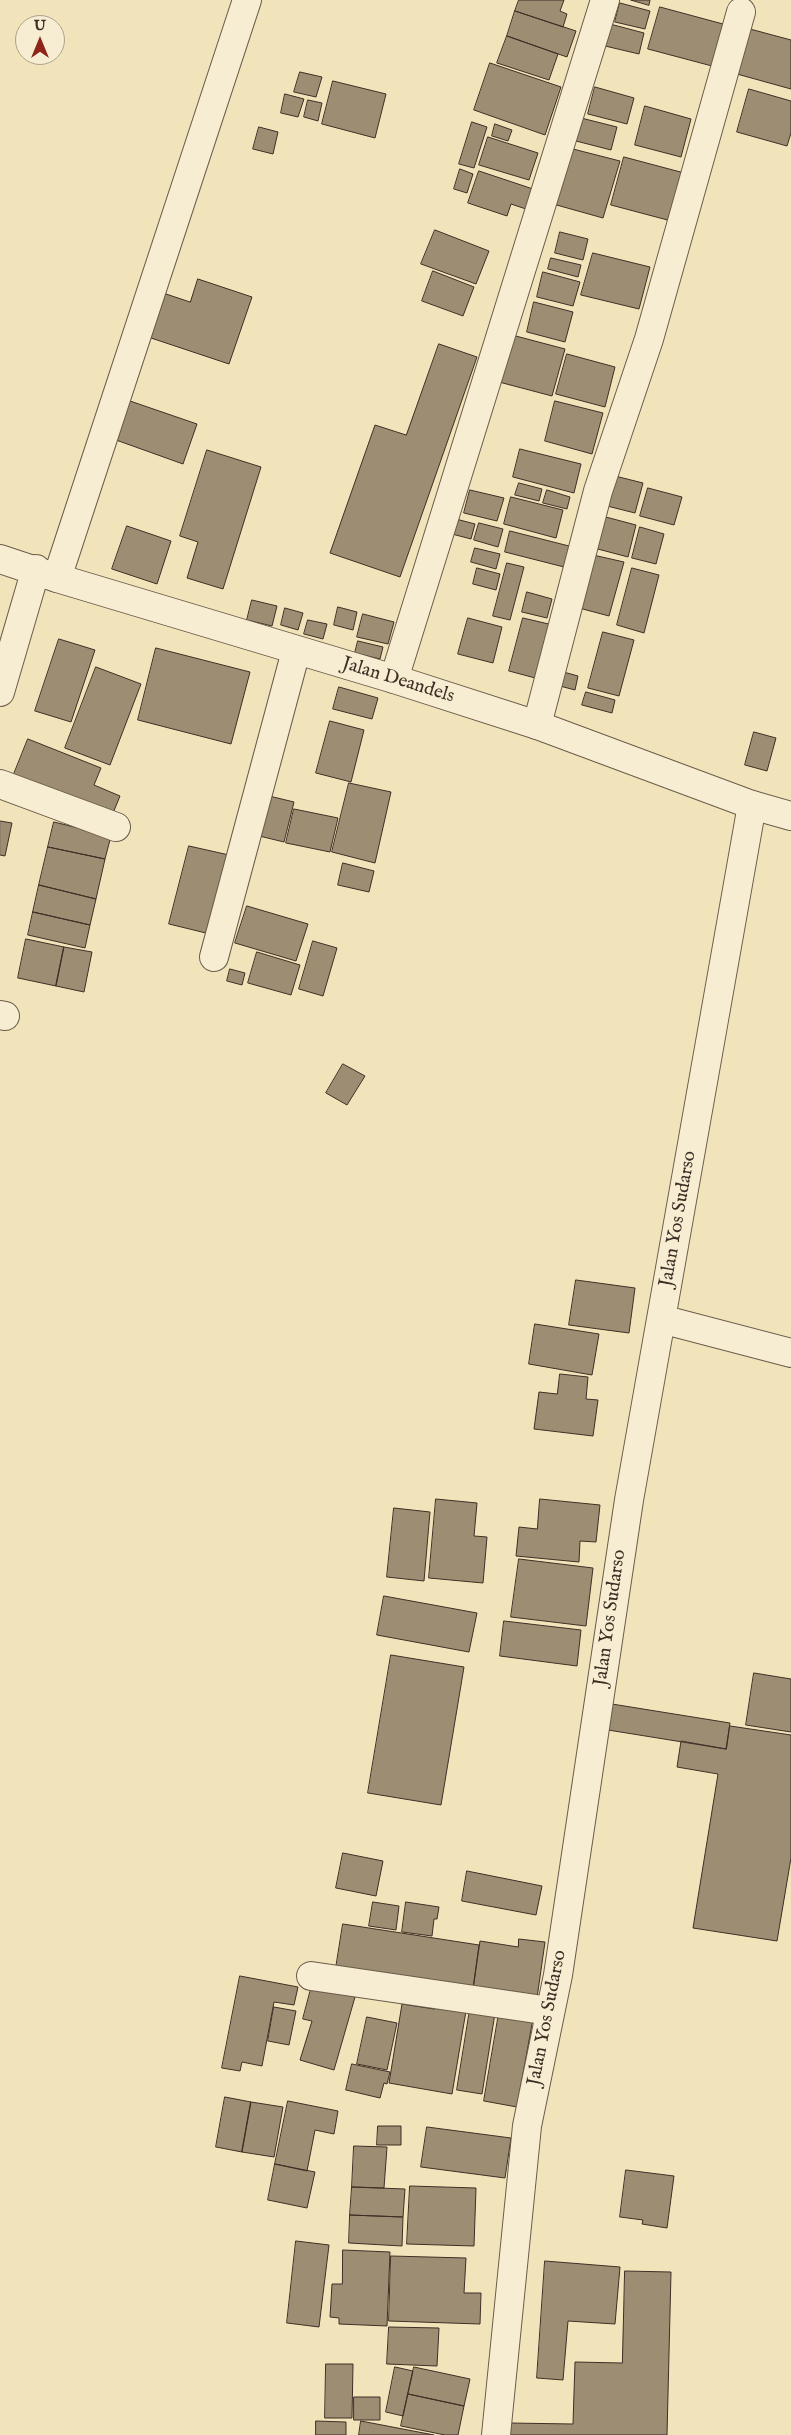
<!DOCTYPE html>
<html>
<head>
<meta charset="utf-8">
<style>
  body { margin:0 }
  #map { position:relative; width:791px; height:2435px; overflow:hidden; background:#f2e4ba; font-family:"IM FELL English",serif }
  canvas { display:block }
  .north { position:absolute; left:15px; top:15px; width:50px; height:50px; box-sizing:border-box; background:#f7edd2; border:1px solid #ada18d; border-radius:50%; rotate:0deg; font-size:14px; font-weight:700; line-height:20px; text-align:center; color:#3e2f26 }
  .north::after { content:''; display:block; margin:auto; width:18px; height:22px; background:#8f2418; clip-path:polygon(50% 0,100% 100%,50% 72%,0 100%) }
</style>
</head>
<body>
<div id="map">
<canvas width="791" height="2435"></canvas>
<div class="north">U</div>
</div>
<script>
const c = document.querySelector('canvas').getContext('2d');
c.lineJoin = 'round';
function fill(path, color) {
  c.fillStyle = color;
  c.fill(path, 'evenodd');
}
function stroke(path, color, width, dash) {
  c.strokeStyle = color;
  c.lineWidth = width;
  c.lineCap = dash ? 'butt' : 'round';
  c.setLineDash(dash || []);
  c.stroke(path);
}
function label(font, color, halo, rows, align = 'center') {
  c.font = font + ' "IM FELL English",serif';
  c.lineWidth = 4;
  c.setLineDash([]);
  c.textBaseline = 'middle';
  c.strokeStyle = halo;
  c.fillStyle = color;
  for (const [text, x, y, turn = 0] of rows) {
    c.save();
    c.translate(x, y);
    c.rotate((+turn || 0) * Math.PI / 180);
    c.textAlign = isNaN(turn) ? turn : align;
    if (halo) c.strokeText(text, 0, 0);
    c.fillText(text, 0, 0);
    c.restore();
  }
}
const building = new Path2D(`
  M 519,0 L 564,0 L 560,11 L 567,14 L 563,27 L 515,11 Z
  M 631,0 L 650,0 L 649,5 Z
  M 620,3 L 650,11 L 645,29 L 615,22 Z
  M 660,7 L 723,24 L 712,66 L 648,49 Z
  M 515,11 L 576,31 L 567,57 L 507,36 Z
  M 610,24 L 644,33 L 639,54 L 605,46 Z
  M 750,29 L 791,40 L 791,89 L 737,74 Z
  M 507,36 L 558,54 L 549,80 L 497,63 Z
  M 490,63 L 561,87 L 545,135 L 474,110 Z
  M 300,72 L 322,77 L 316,97 L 294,92 Z
  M 333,81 L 386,94 L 375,138 L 322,124 Z
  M 595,87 L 634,98 L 627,124 L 588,114 Z
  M 749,89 L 791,101 L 791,133 L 787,146 L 737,132 Z
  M 285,94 L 304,99 L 298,117 L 281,113 Z
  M 308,100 L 322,103 L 318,121 L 304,117 Z
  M 645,106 L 691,119 L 681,157 L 635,145 Z
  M 581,118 L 617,127 L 611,150 L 576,141 Z
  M 472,122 L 487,127 L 474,168 L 459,164 Z
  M 495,124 L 512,130 L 508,141 L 492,136 Z
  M 259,127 L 278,132 L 273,154 L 253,149 Z
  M 488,137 L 538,153 L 529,180 L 479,165 Z
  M 569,148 L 620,161 L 603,218 L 553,204 Z
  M 624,157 L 688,174 L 675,222 L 611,205 Z
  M 460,169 L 473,174 L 467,193 L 454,189 Z
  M 479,171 L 533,189 L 526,209 L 511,204 L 507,216 L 468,203 Z
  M 435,230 L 489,251 L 476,284 L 421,264 Z
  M 560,232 L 588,239 L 583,260 L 555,253 Z
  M 593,253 L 650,267 L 639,309 L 581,295 Z
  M 551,258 L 581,265 L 578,277 L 548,269 Z
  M 433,271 L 474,287 L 463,316 L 422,301 Z
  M 543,272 L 580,282 L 573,306 L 537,297 Z
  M 198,279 L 252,297 L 229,364 L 148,337 L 163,293 L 190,302 Z
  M 534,302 L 573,312 L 565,342 L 527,332 Z
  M 512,335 L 565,349 L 552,396 L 499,382 Z
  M 439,344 L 477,357 L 400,577 L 330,553 L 375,425 L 406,435 Z
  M 567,354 L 615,367 L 605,407 L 556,394 Z
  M 130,401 L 197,424 L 183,464 L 116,440 Z
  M 555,401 L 603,413 L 592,454 L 545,441 Z
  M 520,449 L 581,464 L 574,493 L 513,477 Z
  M 207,450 L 261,467 L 223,589 L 187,578 L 198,542 L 180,536 Z
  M 611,475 L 643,483 L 635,513 L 603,505 Z
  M 519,483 L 542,489 L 539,501 L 515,495 Z
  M 648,488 L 682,497 L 674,525 L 640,516 Z
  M 470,490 L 504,498 L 497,521 L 464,513 Z
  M 547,490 L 570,497 L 567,509 L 543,503 Z
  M 511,497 L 563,510 L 556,538 L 504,524 Z
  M 602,516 L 636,525 L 628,557 L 594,548 Z
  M 456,519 L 475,524 L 471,539 L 452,534 Z
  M 479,523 L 503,529 L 498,547 L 474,540 Z
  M 127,526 L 171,541 L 157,584 L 112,569 Z
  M 640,527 L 664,534 L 656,564 L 632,558 Z
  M 510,531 L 569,546 L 564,567 L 505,552 Z
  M 475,548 L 500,554 L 496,569 L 471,562 Z
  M 593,555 L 624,562 L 609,616 L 579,608 Z
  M 507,563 L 524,567 L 510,620 L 493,616 Z
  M 477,568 L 500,574 L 496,590 L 473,584 Z
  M 632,568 L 659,575 L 644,633 L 617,625 Z
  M 527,592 L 552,599 L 547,618 L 522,612 Z
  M 252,600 L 277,606 L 272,626 L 247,620 Z
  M 338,607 L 357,612 L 353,630 L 334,625 Z
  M 285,608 L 303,613 L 298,630 L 281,625 Z
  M 363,614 L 394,622 L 388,644 L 357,637 Z
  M 468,618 L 502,627 L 493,663 L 458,654 Z
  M 523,618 L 553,625 L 539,679 L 509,671 Z
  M 308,620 L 327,624 L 323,639 L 304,634 Z
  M 603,632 L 634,640 L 619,696 L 588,688 Z
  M 59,639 L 95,650 L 71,722 L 35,711 Z
  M 358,641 L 383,647 L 380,659 L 355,653 Z
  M 156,648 L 250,672 L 231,744 L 138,720 Z
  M 96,667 L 141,684 L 110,765 L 65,748 Z
  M 560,671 L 578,676 L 575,690 L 556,685 Z
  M 339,687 L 378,698 L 372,719 L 333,709 Z
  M 586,692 L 615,700 L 612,713 L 582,705 Z
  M 330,721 L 364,730 L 351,782 L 316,773 Z
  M 754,732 L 776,738 L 767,771 L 745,765 Z
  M 28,739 L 101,768 L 94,785 L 120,796 L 109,823 L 10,784 Z
  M 349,783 L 391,792 L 375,863 L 332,852 Z
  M 261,794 L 294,802 L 284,842 L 251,834 Z
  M 294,809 L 338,818 L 330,852 L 286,843 Z
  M 0,821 L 12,823 L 5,856 L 0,855 Z
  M 54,822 L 111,836 L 105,859 L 48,847 Z
  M 189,846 L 229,855 L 210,934 L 169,924 Z
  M 48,847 L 105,859 L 96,899 L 39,885 Z
  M 343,863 L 374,871 L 369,892 L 338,885 Z
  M 39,885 L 96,899 L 90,925 L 33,912 Z
  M 247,906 L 308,924 L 296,961 L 235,943 Z
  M 33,912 L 90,925 L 85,948 L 28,935 Z
  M 26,939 L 64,947 L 56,986 L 18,978 Z
  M 313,941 L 337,948 L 323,996 L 299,989 Z
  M 64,947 L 92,952 L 84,992 L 56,986 Z
  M 257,952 L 300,965 L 291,995 L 248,983 Z
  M 230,969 L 245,973 L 242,985 L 227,981 Z
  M 343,1064 L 365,1076 L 347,1105 L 326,1093 Z
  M 576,1280 L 635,1288 L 629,1333 L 569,1325 Z
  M 535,1324 L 599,1334 L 592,1375 L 529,1364 Z
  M 560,1374 L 588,1377 L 586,1399 L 598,1400 L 593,1436 L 534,1429 L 539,1392 L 557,1394 Z
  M 436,1499 L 477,1503 L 474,1536 L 487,1537 L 483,1583 L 429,1578 Z
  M 540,1499 L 600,1505 L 596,1542 L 580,1541 L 579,1562 L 516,1556 L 519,1527 L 537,1529 Z
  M 394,1508 L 430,1512 L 424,1581 L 387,1577 Z
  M 519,1559 L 593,1568 L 586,1626 L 511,1617 Z
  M 384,1596 L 477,1613 L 469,1652 L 377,1635 Z
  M 504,1621 L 581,1630 L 577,1666 L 500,1656 Z
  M 391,1655 L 464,1667 L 441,1805 L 368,1793 Z
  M 754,1673 L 791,1679 L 791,1732 L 746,1725 Z
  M 612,1704 L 730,1723 L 726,1749 L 608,1730 Z
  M 730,1726 L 791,1735 L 791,1858 L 777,1941 L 693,1928 L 718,1774 L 677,1767 L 681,1741 L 726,1749 Z
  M 343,1853 L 383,1861 L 376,1896 L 336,1888 Z
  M 467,1871 L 542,1886 L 536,1915 L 462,1901 Z
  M 373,1902 L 399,1906 L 396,1930 L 369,1926 Z
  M 406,1902 L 439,1907 L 437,1919 L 434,1919 L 432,1936 L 402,1932 Z
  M 343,1924 L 479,1945 L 473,1989 L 336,1968 Z
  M 519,1939 L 545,1942 L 537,1998 L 473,1989 L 480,1941 L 518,1947 Z
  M 240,1976 L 298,1987 L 294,2005 L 274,2002 L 262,2066 L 242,2062 L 240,2071 L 222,2068 Z
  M 312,1985 L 355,1997 L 334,2070 L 300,2060 L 312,2021 L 303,2019 Z
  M 435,2000 L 467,2005 L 452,2094 L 389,2083 L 402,2004 L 434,2009 Z
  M 471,2003 L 496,2007 L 482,2094 L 457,2090 Z
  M 274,2007 L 296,2011 L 289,2045 L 268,2041 Z
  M 500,2007 L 534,2013 L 517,2107 L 484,2101 Z
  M 367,2017 L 397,2023 L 387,2070 L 357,2064 Z
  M 352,2064 L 390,2072 L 387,2084 L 384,2083 L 380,2098 L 346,2090 Z
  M 225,2097 L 251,2102 L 242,2152 L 216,2147 Z
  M 288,2101 L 338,2111 L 334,2134 L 315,2130 L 307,2171 L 275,2164 Z
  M 251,2102 L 283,2107 L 274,2157 L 242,2152 Z
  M 378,2126 L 401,2126 L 401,2145 L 377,2145 Z
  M 427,2127 L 511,2138 L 505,2178 L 421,2167 Z
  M 354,2146 L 387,2147 L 384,2188 L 352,2187 Z
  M 275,2164 L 315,2172 L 307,2208 L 268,2200 Z
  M 626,2170 L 674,2176 L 667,2228 L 642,2224 L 643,2220 L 620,2217 Z
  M 410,2186 L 476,2188 L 474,2246 L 407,2244 Z
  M 352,2187 L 405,2189 L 403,2217 L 350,2215 Z
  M 350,2215 L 403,2217 L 402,2246 L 349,2243 Z
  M 296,2241 L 329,2245 L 319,2327 L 287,2323 Z
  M 343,2250 L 390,2252 L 387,2326 L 339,2324 L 339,2318 L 330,2317 L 332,2284 L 342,2284 Z
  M 391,2256 L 466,2258 L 464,2293 L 481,2293 L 480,2324 L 389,2321 Z
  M 545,2261 L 620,2267 L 615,2324 L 568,2321 L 563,2380 L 537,2378 Z
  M 625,2271 L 671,2272 L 667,2435 L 509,2435 L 510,2423 L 573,2424 L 575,2362 L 622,2363 Z
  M 389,2327 L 439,2328 L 437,2366 L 387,2364 Z
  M 326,2364 L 353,2364 L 352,2418 L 325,2418 Z
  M 395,2367 L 413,2371 L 403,2416 L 386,2412 Z
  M 414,2367 L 470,2379 L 464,2406 L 408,2394 Z
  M 408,2394 L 464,2406 L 458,2435 L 445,2435 L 401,2426 Z
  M 354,2397 L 380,2397 L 380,2420 L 354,2420 Z
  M 316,2421 L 346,2422 L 346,2435 L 316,2435 Z
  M 361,2421 L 434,2435 L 359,2435 Z`);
const minor = new Path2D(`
  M 57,578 L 247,0
  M 394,679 L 605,0
  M 0,692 L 36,569
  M 537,725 L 598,491 L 649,339 L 741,12
  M 0,784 L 116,827
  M 214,957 L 296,651
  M 0,1015 L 5,1016
  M 661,1319 L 791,1353
  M 311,1976 L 550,2011
  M 496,2435 L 527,2126 L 558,1975 L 629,1500 L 752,805`);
const tertiary = new Path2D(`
  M 0,559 L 57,578 L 394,679 L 537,725 L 752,805 L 791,816`);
const streetNames = [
  ["Jalan Deandels",398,681,17],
  ["Jalan Yos Sudarso",679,1219,-80],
  ["Jalan Yos Sudarso",611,1618,-82],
  ["Jalan Yos Sudarso",548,2018,-79]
];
fill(building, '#9c8d73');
stroke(building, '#3e2f26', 1);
stroke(minor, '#6b5c4b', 30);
stroke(tertiary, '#6b5c4b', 30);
stroke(minor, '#f7edd2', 28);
stroke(tertiary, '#f7edd2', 28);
label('19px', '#3e2f26', '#f7edd2', streetNames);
</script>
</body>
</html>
